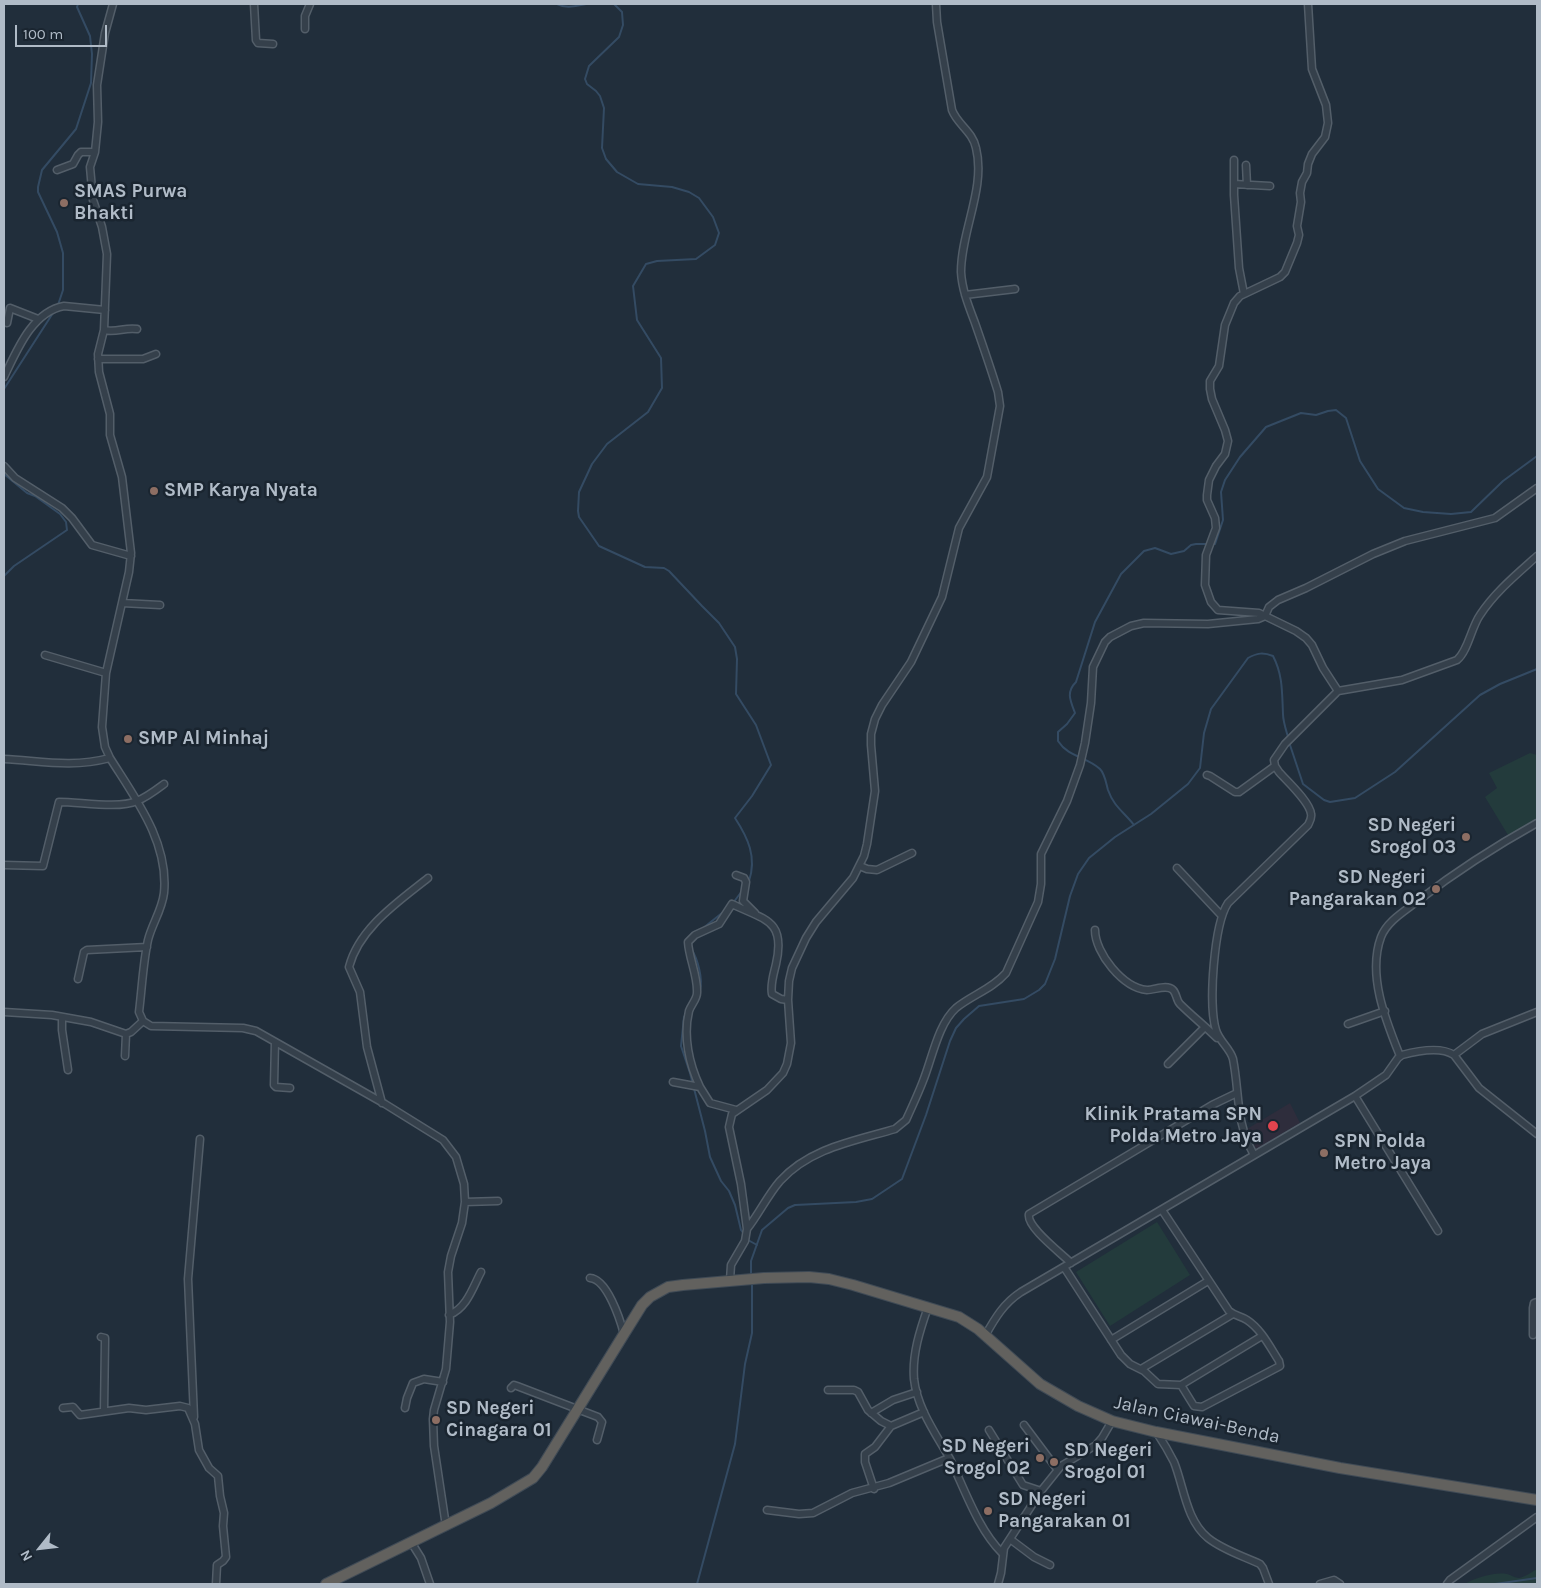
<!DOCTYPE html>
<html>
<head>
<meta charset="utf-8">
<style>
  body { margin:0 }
  #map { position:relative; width:1541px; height:1588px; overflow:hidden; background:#212e3b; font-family:Karla,sans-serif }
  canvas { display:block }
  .frame { position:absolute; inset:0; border:5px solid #b0bbc7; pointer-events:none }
  .north { position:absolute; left:15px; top:1523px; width:50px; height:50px; -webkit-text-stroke:4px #1a2530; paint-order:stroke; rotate:241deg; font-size:14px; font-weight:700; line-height:20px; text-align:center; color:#b0bbc7 }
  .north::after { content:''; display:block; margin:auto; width:18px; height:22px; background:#b0bbc7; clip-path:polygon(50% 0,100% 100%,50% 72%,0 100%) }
  .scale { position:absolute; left:15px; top:25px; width:92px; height:22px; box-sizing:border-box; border:2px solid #b0bbc7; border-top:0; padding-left:6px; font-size:15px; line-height:18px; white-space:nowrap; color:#b0bbc7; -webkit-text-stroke:4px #1a2530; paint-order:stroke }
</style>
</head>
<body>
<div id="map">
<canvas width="1541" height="1588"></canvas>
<div class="frame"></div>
<div class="north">N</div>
<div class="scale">100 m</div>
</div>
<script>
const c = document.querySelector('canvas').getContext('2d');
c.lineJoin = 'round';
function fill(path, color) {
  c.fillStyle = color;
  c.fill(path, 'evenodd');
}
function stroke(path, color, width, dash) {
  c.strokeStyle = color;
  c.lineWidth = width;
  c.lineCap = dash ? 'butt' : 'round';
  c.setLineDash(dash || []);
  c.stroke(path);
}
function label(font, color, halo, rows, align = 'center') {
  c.font = font + ' Karla,sans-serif';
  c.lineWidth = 5;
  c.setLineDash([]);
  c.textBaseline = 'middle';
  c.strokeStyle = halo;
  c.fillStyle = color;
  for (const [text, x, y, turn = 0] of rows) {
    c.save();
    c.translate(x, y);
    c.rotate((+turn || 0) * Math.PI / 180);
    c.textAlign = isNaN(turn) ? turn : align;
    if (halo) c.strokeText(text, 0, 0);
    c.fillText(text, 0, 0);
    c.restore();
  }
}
const medical = new Path2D(`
  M 1290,1103 L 1300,1123 L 1256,1149 L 1247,1129 Z`);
const green = new Path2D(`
  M 1530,753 L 1537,755 L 1537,821 L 1530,826 L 1508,835 L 1485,797 L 1497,788 L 1489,773 Z
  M 1157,1222 L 1190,1275 L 1110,1326 L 1076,1272 Z
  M 1537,1569 L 1537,1584 L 1464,1584 C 1477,1578 1492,1572 1507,1574 C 1511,1575 1515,1578 1519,1578 C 1525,1577 1532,1572 1537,1569 Z`);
const stream = new Path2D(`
  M 557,4 C 567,9 575,6 586,4
  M 614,4 L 622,12 L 623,25 L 619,37 L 589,66 L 585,79 L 587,84 L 596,91 L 600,96 L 604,108 L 602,148 L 606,159 L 617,172 L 638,184 L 672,187 L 689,192 L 699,198 L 713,217 L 719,233 L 715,245 L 696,259 L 657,261 L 646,264 L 633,286 L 637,320 L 661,358 L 662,388 L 648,412 L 607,444 L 592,464 L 579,492 L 578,511 L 579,517 L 599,546 L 645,567 L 664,568 L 669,571 L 702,606 L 719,623 L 735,647 L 737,659 L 736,694 L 756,725 L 771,765 L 752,796 L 735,818 C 748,838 757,857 749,881
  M 58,305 L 63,290 L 63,253 L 57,232 L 38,192 L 38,187 L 42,170 L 76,129 L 91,83 L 92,54 L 90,36 L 77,7 L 78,4
  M 4,389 L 53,313
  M 4,474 L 27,493 L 35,496 L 60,514 L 66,522 L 67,530 L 14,566 L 4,576
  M 1213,544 L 1215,544 L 1223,520 L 1221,492 L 1225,480 L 1240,457 L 1266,427 L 1301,413 L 1316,415 L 1328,411 L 1336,410 L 1346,418 L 1360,461 L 1378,489 L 1404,508 L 1423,512 L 1451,514 L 1471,512 L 1503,481 L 1537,456
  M 1289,742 L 1303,784 L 1324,800 L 1330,802 L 1355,798 L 1395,772 L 1480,695 L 1500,684 L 1537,669
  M 1134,825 C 1124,812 1114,807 1108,790 C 1106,783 1105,774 1100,769 C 1086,756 1069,758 1058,741 L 1058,732 L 1067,724 L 1075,713 C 1070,700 1066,692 1076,682 L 1095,622 L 1121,574 L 1144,551 L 1155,548 L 1171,554 L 1184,551 L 1191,545 L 1196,544 L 1209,544
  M 733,903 L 742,891
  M 702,929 L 722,913
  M 691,948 C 698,960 703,978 700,991
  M 686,1014 L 684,1017 L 681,1046 L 690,1073 L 705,1131 L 710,1157 L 721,1181 L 729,1191 L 735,1205 L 741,1230 L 744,1234
  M 748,1240 L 757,1245
  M 751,1275 L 751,1261 L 762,1230 L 788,1208 L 795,1205 L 856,1202 L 872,1199 L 902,1179 L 926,1115 L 950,1041 L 956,1028 L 964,1019 L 979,1006 L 1024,999 L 1039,990 L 1045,984 L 1055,959 L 1070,896 L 1078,874 L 1089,858 L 1115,837 L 1151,814 L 1188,784 L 1200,768 L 1204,733 L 1211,709 L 1248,658 C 1257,653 1263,652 1273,656 C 1283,675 1282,693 1283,714 C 1283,721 1286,730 1288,737
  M 697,1584 L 735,1444 L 745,1364 L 752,1333 L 752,1282
  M 1495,1584 L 1537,1578`);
const minor = new Path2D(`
  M 113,4 L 105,33 L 97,85 L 98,122 L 95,152 L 90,167 L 93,200 L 102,227 L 107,254 L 104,330 L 98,354 L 99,372 L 110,414 L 110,435 L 122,477 L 131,553 L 129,572 L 106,673 L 102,727 L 105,747 L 110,758 C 135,798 169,842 164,893 C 162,910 152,924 148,940 C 143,963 142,988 139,1012 L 143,1021 L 151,1026 L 243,1028 L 256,1031 L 385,1104 L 443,1140 L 456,1157 L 464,1184 L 465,1202 L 462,1223 L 451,1256 L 448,1272 L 450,1322 L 446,1369 L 434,1410 L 433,1419 L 434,1446 L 446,1526
  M 254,4 L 256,40 L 258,43 L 273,44
  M 305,29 L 305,16 L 310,4
  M 1234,160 L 1234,195 L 1239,268 L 1244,294
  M 1246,165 L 1247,185
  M 57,170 L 73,164 L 78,155 L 81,152 L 95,152
  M 1234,184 L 1270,186
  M 965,295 L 1015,289
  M 4,322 L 7,323 L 10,308 L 38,319
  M 104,330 C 116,333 125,327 137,329
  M 98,359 L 143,359 L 156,354
  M 4,377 C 17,350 32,312 64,306 L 105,310
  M 4,466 L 15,478 L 62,508 L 72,518 L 92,545 L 131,556
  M 122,603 L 160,605
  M 45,655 L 106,673
  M 1338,691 L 1402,680 L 1457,660 C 1468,651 1471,628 1480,615 C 1495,592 1517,574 1537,556
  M 4,759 C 42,761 71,768 110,758
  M 1207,775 L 1210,776 L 1235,792 L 1239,792 L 1275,766
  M 4,865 L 43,866 L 59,802 C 81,802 118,809 137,801 C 147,797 156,790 164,784
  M 860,866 L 867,869 L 877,870 L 912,853
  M 1177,868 L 1221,915
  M 736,875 L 744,878 L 746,882 L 743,901 L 755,913
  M 1095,930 C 1095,953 1123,988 1147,990 C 1155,990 1167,984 1173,990 C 1177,994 1176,1000 1180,1004 C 1192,1016 1205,1026 1217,1038
  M 78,979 L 84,952 L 87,950 L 147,947
  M 4,1012 L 52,1015 L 91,1022 L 126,1034 L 131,1032 L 143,1021
  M 62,1017 L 62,1030 L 68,1070
  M 1348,1024 L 1385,1011
  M 275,1042 L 274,1085 L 276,1087 L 290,1088
  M 1454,1055 L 1482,1034 L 1537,1012
  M 125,1056 L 126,1034
  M 1400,1056 C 1386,1021 1367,975 1381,937 C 1387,921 1405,911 1419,900 C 1458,870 1494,847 1537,823
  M 1168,1064 L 1205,1027
  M 673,1082 L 700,1087 L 710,1103 L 736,1110
  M 700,1087 C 689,1064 683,1036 689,1011 C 691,1005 697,999 697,993 C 698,976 689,959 688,942 L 695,935 L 719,924 L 732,904 C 765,920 786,920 776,964 C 774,973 770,984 772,994 L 781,999 L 788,1000
  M 1355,1096 L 1438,1231
  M 382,1103 L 367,1047 L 360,992 L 349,967 C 359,928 398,902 428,878
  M 1254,1155 C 1235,1121 1240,1095 1233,1059 C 1230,1048 1219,1041 1216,1030 C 1208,1005 1214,924 1228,903 L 1308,825 C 1310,821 1312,818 1311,814 C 1310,802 1287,781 1279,772 L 1275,766 L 1274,760 L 1285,744 L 1338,691 L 1323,668 L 1312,645 L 1306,638 L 1296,631 L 1259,613 L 1218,610 L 1211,602 L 1205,585 L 1206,555 L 1216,528 L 1215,518 L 1207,500 L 1207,495 L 1209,480 L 1216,466 L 1225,454 L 1228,441 L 1225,430 L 1212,399 L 1210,389 L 1210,381 L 1219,366 L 1225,325 L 1234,303 L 1240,296 L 1280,277 L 1285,272 L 1297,243 L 1299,235 L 1297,226 L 1301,202 L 1300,193 L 1302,182 L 1307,173 L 1308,164 L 1312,154 L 1325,137 L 1328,123 L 1326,105 L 1312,69 L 1308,4
  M 465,1202 L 498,1201
  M 747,1229 C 759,1214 767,1196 780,1181 C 810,1148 854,1141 895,1129 L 906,1120 C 912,1107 918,1094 923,1081 C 932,1059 938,1024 956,1008 C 972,995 992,989 1006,973 L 1038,902 L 1041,884 L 1041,854 L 1067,801 L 1080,765 L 1085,743 L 1091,703 L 1093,667 L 1105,642 L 1110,637 L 1131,626 L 1144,623 L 1208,624 L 1258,619 L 1265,616 L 1269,607 L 1278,600 L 1306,588 L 1373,554 L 1405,541 L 1495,518 L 1537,488
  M 1071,1263 C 1061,1253 1026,1227 1029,1214 L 1212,1105 L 1237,1093
  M 1064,1267 L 1121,1355 L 1130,1364 L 1144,1371 L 1158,1384 L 1181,1385 L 1194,1406 L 1202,1407 L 1280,1366 L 1279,1361 C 1270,1347 1261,1329 1247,1320 C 1241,1316 1235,1316 1229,1311 L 1162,1210
  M 590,1278 C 607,1279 620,1319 624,1334
  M 730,1280 L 731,1265 L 745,1241 L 747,1229 L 741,1184 L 729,1127 L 732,1114 L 767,1090 L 783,1073 L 787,1064 L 791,1043 L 788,1000 L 789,981 L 792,968 L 806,938 L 816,922 L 853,878 L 864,856 L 867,844 L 875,791 L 871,745 L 871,734 L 875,719 L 882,705 L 911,662 L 942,597 L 959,528 L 987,477 L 1000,406 L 998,392 C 991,369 983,346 975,323 C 969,307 962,290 961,272 C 961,231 986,188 976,148 C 973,132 957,124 952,110 L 937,22 L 936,4
  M 928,1307 C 920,1330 912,1354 914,1379 C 917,1408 936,1434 950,1459 C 965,1490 978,1529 1002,1553
  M 449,1315 C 467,1308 473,1287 481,1272
  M 1533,1335 L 1533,1308 L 1534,1303 L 1537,1302
  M 985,1336 C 995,1318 1004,1303 1021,1292 L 1355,1096 L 1386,1075 L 1398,1058 L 1402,1055 C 1417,1051 1440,1046 1454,1055 L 1479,1088 L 1537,1134
  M 101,1337 L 105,1338 L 105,1342 L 104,1411
  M 1111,1340 L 1208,1281
  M 1141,1369 L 1233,1314
  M 1181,1385 L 1262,1336
  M 511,1388 L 514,1385 L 517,1386 L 598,1417 L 602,1422 L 597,1440
  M 828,1390 L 854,1390 L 858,1392 L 868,1410 L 881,1421 L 891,1426
  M 63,1408 L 73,1407 L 80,1415 L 129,1408 L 146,1410 L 180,1406 L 188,1408 L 195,1424 L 199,1450 L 209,1468 L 218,1476 L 220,1496 L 224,1513 L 223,1526 L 226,1557 L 223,1561 L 217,1565 L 216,1584
  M 405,1408 L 407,1398 L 413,1383 L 424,1379 L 443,1382
  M 871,1413 L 893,1400 L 917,1392
  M 194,1417 L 188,1279 L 200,1139
  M 1024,1425 L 1057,1469
  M 989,1430 L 1023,1485 L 1041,1491
  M 1157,1433 C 1163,1442 1169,1452 1174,1462 C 1184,1487 1186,1520 1208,1538 C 1223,1550 1243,1556 1260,1564 L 1263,1568 L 1269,1584
  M 874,1489 L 865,1462 L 865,1454 L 875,1447 L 891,1426 L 924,1412
  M 767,1510 L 799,1514 L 813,1513 L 852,1493 L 889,1483 L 949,1458
  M 1010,1539 L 1034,1557 L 1050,1565
  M 411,1542 L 421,1558 L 430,1584
  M 998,1584 L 1001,1573 L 1004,1548 L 1041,1491 L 1061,1466 L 1096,1445 L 1102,1438 L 1112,1421
  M 1320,1584 L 1334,1580 L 1340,1584
  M 1447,1584 L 1450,1580 L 1537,1517`);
const trunk = new Path2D(`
  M 326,1584 L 491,1503 L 533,1478 L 542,1467 L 624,1334 L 642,1305 L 650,1297 L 668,1287 L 683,1285 L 764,1278 L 809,1277 L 829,1279 L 853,1285 L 959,1317 L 978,1329 L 1040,1384 L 1078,1406 L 1112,1421 L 1156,1432 L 1340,1468 L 1537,1500`);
const markers = [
  [64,203,5,"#8d6e63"],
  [154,491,5,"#8d6e63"],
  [128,739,5,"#8d6e63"],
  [1466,837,5,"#8d6e63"],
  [1436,889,5,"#8d6e63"],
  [1273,1126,6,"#e0444e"],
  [1324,1153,5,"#8d6e63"],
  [436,1420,5,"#8d6e63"],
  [1040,1458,5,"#8d6e63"],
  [1054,1462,5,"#8d6e63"],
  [988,1511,5,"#8d6e63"]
];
const poiNames = [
  ["SMAS Purwa",74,192],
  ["Bhakti",74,214],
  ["SMP Karya Nyata",164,491],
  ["SMP Al Minhaj",138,739],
  ["SD Negeri",1456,826,"right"],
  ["Srogol 03",1456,848,"right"],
  ["SD Negeri",1426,878,"right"],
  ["Pangarakan 02",1426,900,"right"],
  ["Klinik Pratama SPN",1262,1115,"right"],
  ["Polda Metro Jaya",1262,1137,"right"],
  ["SPN Polda",1334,1142],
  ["Metro Jaya",1334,1164],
  ["SD Negeri",446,1409],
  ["Cinagara 01",446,1431],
  ["SD Negeri",1030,1447,"right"],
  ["Srogol 02",1030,1469,"right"],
  ["SD Negeri",1064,1451],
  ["Srogol 01",1064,1473],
  ["SD Negeri",998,1500],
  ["Pangarakan 01",998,1522]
];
const streetNames = [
  ["Jalan Ciawai-Benda",1197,1420,12]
];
fill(medical, '#2e2d3c');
fill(green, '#233b3c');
stroke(stream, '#344b63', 2);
stroke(minor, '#535e69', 9);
stroke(trunk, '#404b56', 12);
stroke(minor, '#35404b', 6);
stroke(trunk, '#62615e', 10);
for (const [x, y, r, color] of markers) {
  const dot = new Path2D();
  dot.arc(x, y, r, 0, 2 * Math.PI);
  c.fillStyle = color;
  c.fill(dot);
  stroke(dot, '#1a2530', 2);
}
label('bold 19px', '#b0bbc7', '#1a2530', poiNames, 'left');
label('19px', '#b0bbc7', '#1a2530', streetNames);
</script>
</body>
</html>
